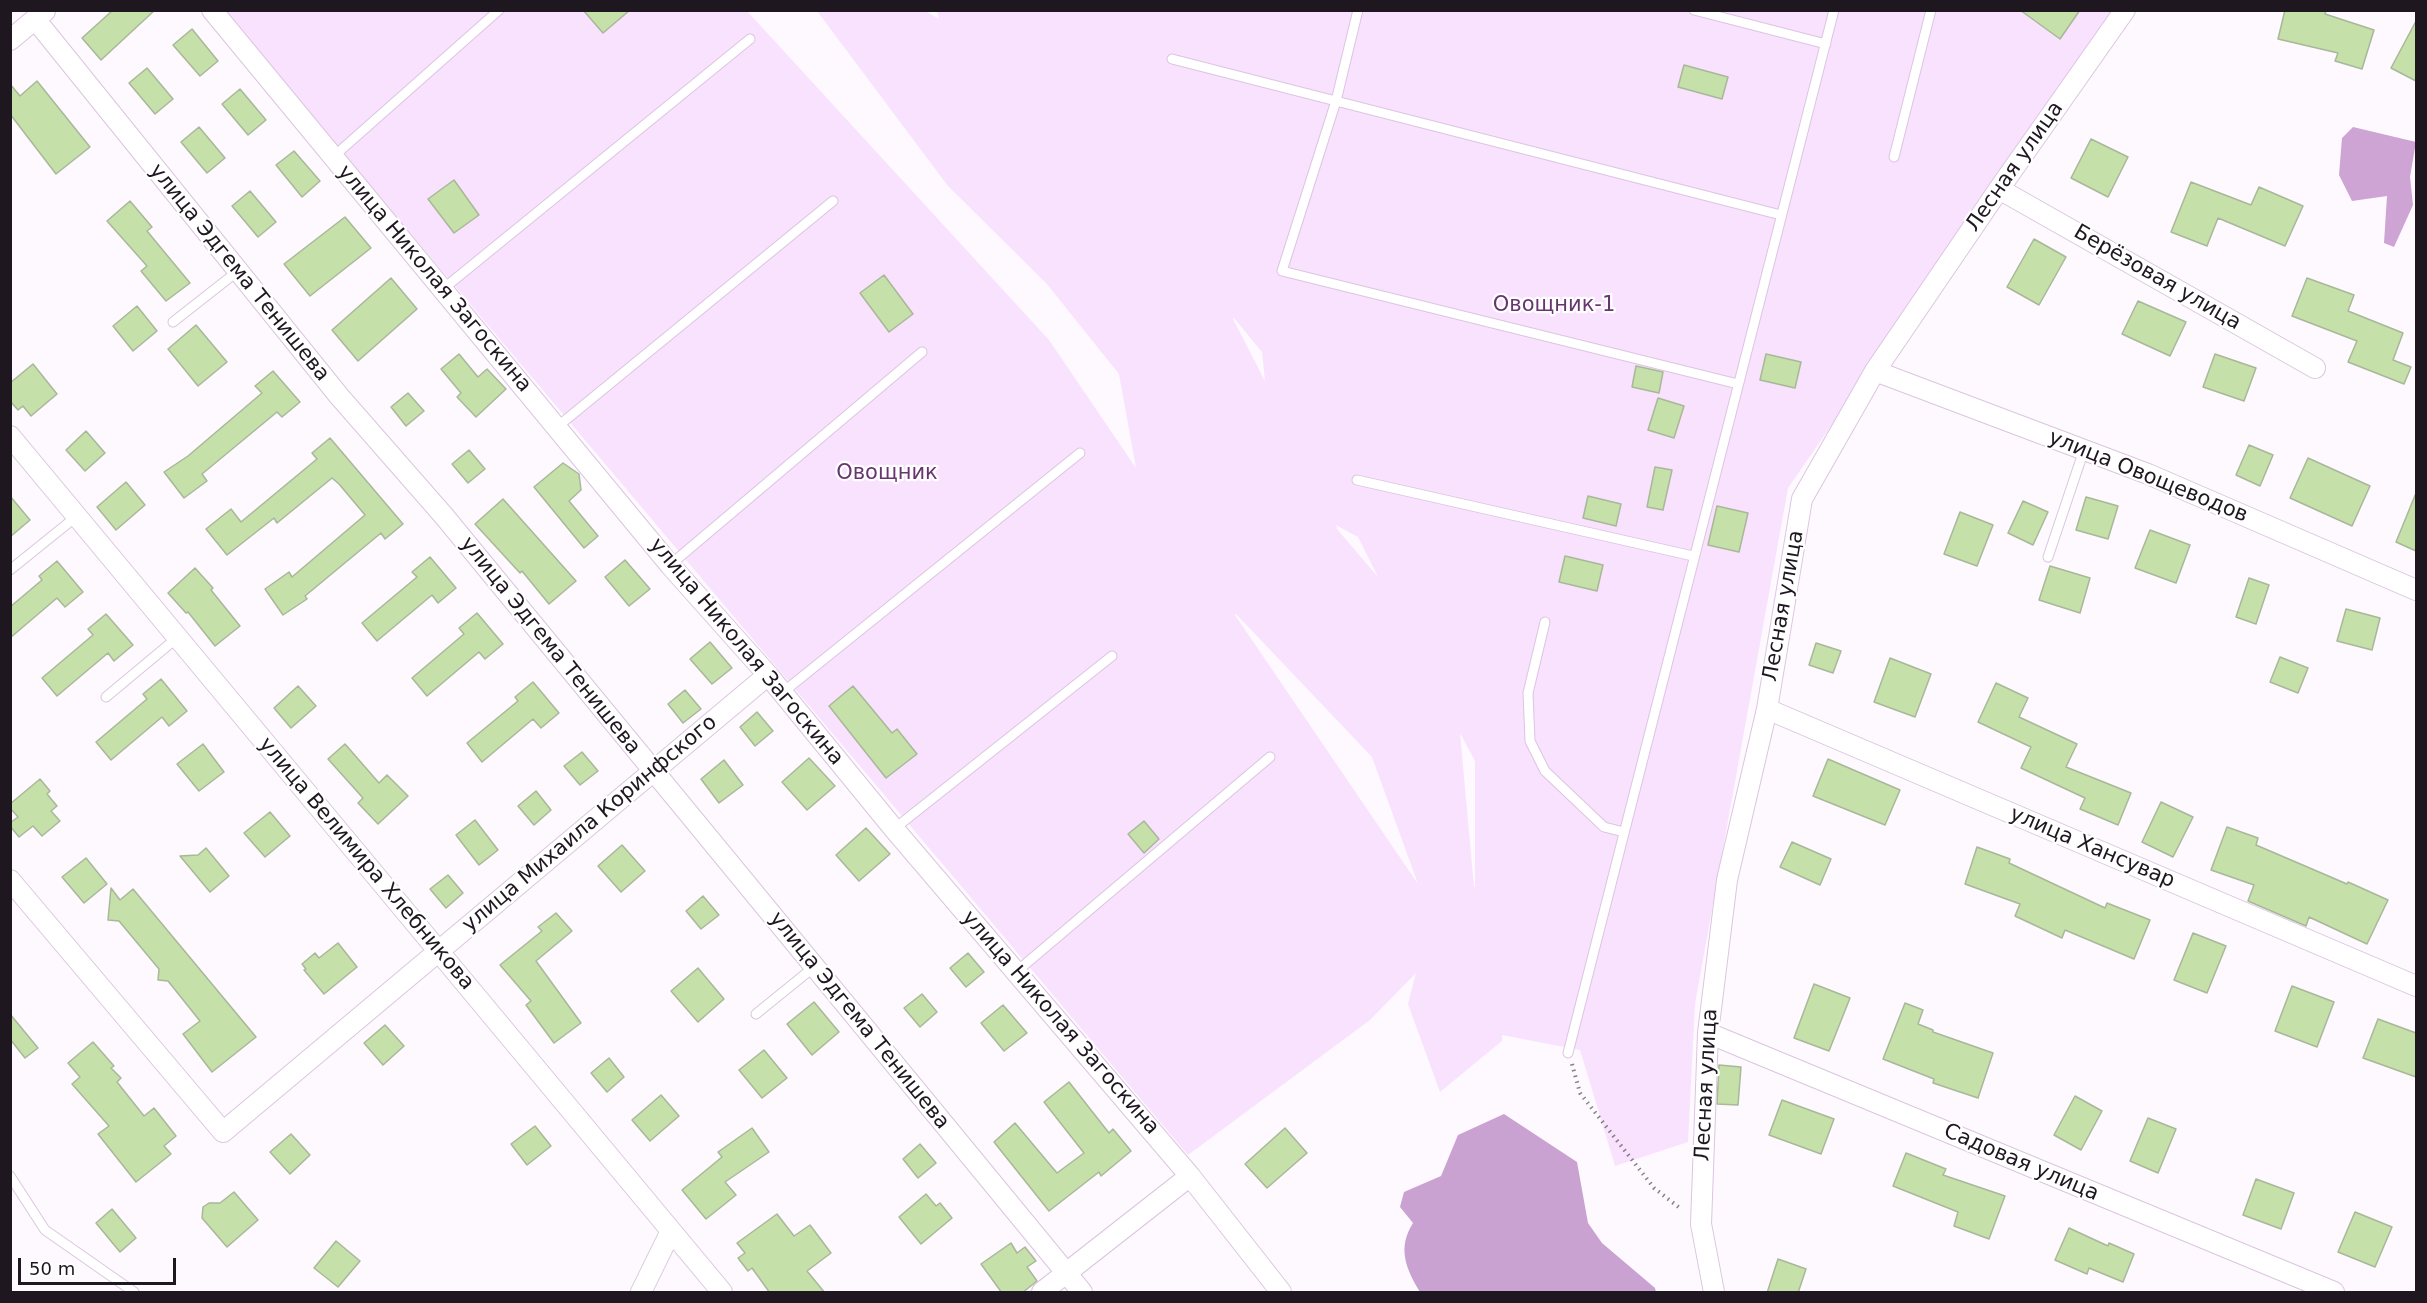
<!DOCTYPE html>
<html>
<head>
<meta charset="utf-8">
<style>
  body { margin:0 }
  #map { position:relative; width:2427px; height:1303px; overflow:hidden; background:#fdf9fe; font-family:"DejaVu Sans",sans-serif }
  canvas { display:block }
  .frame { position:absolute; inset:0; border:12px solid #1f1720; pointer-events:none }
  .scale { position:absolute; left:18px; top:1258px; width:158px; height:27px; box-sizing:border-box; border:3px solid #1f1720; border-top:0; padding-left:8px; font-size:18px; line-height:21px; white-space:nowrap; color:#1f1720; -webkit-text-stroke:4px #fff; paint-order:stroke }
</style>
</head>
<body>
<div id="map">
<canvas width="2427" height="1303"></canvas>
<div class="frame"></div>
<div class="scale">50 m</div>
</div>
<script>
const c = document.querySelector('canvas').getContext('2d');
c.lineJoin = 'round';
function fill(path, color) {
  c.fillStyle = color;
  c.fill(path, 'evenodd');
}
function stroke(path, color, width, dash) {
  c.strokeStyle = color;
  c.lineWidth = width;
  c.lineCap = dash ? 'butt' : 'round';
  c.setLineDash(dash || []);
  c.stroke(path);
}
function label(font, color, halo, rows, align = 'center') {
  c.font = font + ' "DejaVu Sans",sans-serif';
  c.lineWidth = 4.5;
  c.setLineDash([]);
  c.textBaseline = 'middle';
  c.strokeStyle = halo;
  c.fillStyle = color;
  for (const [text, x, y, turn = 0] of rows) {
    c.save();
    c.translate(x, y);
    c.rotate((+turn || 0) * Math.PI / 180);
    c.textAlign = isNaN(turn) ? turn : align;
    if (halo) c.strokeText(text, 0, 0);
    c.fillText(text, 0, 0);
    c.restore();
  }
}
const green = new Path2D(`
  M 223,11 L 747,11 L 1049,340 L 1136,468 L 1119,374 L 1046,283 L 948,186 L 817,11 L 925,11 L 939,19 L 937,11 L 2119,11 L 1788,488 L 1695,1004 L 1688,1142 L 1615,1166 L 1580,1050 L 1502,1035 L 1502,1041 L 1440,1092 L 1408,1004 L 1416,973 L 1370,1020 L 1188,1155 ZM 1234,318 L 1262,352 L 1265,381 L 1233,319 ZM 1336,525 L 1358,537 L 1378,577 L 1337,529 ZM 1236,614 L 1372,757 L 1418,884 L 1235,615 ZM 1460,733 L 1475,761 L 1475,887 L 1474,887 Z`);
const forest = new Path2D(`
  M 2353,127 L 2416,142 L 2410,177 L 2413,205 L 2394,247 L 2384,243 L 2387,196 L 2352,201 L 2339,175 L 2342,138 Z`);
const water = new Path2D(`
  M 1504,1114 L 1577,1162 L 1588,1223 L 1602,1243 L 1655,1288 L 1656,1292 L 1420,1292 C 1406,1269 1397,1248 1413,1223 L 1400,1207 L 1404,1192 L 1441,1176 L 1458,1135 Z`);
const building = new Path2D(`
  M 113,10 L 155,10 L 101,60 L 82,38 Z
  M 583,10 L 630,10 L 603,33 Z
  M 2020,10 L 2080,10 L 2060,39 Z
  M 2285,10 L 2326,10 L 2325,14 L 2374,30 L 2362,69 L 2335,61 L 2338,53 L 2278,39 Z
  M 2416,21 L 2416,81 L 2391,68 Z
  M 192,29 L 218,61 L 200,76 L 173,45 Z
  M 1684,65 L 1728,77 L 1722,99 L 1678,87 Z
  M 147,68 L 173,99 L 155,114 L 129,83 Z
  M 37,81 L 90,147 L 56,174 L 10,114 L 10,84 L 20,96 Z
  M 240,89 L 266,120 L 248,135 L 222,104 Z
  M 199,127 L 225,158 L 207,173 L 181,142 Z
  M 2091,139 L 2128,157 L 2108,197 L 2071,178 Z
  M 294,151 L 320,181 L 302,197 L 276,165 Z
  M 454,180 L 479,215 L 454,233 L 428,199 Z
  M 2191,182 L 2251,205 L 2259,187 L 2303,206 L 2285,246 L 2218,218 L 2207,246 L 2171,232 Z
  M 250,191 L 276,222 L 258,237 L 232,206 Z
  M 130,201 L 152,227 L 147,231 L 190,283 L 166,301 L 141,271 L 147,266 L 107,221 Z
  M 345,217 L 371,248 L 310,296 L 284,264 Z
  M 2034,239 L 2066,257 L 2039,305 L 2007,287 Z
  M 884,275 L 913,314 L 889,332 L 860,293 Z
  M 391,278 L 417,309 L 358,361 L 332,330 Z
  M 2307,278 L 2354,295 L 2348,311 L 2403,333 L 2393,360 L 2411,367 L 2404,384 L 2348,362 L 2357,341 L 2292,316 Z
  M 2138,301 L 2186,322 L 2170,356 L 2122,334 Z
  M 137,306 L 157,331 L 133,351 L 113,326 Z
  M 196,325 L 227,362 L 198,386 L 168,349 Z
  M 459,354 L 478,377 L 487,369 L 506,389 L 476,417 L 457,397 L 461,393 L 441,369 Z
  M 1766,354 L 1801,362 L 1795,388 L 1760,380 Z
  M 2215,354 L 2256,368 L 2244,401 L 2203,387 Z
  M 33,364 L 57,394 L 31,416 L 23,406 L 18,410 L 10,401 L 10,383 Z
  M 1636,366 L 1663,372 L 1659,393 L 1632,387 Z
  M 273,371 L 300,402 L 282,417 L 277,412 L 202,474 L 207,481 L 184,498 L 164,472 L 188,456 L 262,393 L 255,386 Z
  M 408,393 L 424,411 L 406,426 L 391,407 Z
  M 1658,398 L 1684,406 L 1674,438 L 1648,430 Z
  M 86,431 L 105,453 L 85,471 L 66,450 Z
  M 330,438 L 403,524 L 385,539 L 381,533 L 305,596 L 307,599 L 283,615 L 265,589 L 289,572 L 292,577 L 365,515 L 339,484 L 332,478 L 277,523 L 274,518 L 227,555 L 206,529 L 231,509 L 241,522 L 317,459 L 312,453 Z
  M 2249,445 L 2273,455 L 2260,486 L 2236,475 Z
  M 469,450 L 485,469 L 468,483 L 452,464 Z
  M 2308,458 L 2370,486 L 2352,526 L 2290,498 Z
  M 563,463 L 579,474 L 581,490 L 569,501 L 598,536 L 584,548 L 534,487 Z
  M 1655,467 L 1672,470 L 1663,510 L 1647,507 Z
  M 126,482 L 145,505 L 116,530 L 97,507 Z
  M 2416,493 L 2416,551 L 2396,542 Z
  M 10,496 L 30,520 L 10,537 Z
  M 1588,496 L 1621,504 L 1616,526 L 1583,518 Z
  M 2086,497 L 2118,506 L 2108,539 L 2076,530 Z
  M 503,499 L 576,581 L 549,604 L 522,571 L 520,573 L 475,524 Z
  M 2023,501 L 2048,512 L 2033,545 L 2008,533 Z
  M 1717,506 L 1748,513 L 1739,552 L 1708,545 Z
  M 1960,512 L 1993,525 L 1977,566 L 1944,554 Z
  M 2150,530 L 2190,545 L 2176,583 L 2135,568 Z
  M 1565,556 L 1603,565 L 1597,591 L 1559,582 Z
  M 430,557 L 456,588 L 438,603 L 432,595 L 377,641 L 362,623 L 417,577 L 412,572 Z
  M 625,560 L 650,589 L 629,606 L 605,577 Z
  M 57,561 L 83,592 L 65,607 L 57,598 L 10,638 L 10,607 L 42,580 L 39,576 Z
  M 2050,566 L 2090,578 L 2080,613 L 2039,600 Z
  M 195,568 L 213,588 L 211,590 L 240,626 L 215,646 L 188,612 L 186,613 L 168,593 Z
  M 2249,578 L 2269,585 L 2256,624 L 2236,617 Z
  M 2346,609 L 2380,618 L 2372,650 L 2337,641 Z
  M 477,613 L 503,644 L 485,659 L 479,652 L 427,696 L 412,678 L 464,634 L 459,628 Z
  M 106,614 L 133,645 L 114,661 L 108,653 L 57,696 L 42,678 L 93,635 L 88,629 Z
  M 710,642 L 732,668 L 712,684 L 690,659 Z
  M 1816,643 L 1841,651 L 1833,673 L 1809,665 Z
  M 2280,657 L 2308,668 L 2298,693 L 2270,682 Z
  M 1890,658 L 1931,674 L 1915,717 L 1874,702 Z
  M 161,679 L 187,711 L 169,726 L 162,717 L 111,760 L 96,742 L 147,699 L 143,694 Z
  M 533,682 L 559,713 L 541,728 L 533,719 L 482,762 L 467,743 L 518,701 L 515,697 Z
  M 1996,683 L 2028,698 L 2019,717 L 2077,744 L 2066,767 L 2131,793 L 2118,825 L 2080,809 L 2085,798 L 2021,768 L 2031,747 L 1978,722 Z
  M 298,686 L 316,706 L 291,728 L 274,708 Z
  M 853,686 L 892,733 L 897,729 L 917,754 L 886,778 L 829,706 Z
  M 685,690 L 701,709 L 683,723 L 668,704 Z
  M 757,712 L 773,731 L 755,746 L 740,727 Z
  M 203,744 L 224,772 L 199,791 L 177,764 Z
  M 345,744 L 379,783 L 387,775 L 408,796 L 378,824 L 358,803 L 363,798 L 328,759 Z
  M 582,752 L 598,771 L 580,785 L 564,766 Z
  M 809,758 L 835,786 L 807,810 L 782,782 Z
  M 1828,759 L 1900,790 L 1885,825 L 1813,796 Z
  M 724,760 L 743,785 L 719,803 L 701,779 Z
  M 40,779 L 50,791 L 47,794 L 57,806 L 51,811 L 60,821 L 42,836 L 33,826 L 19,837 L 10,826 L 10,823 L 18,817 L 10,808 L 10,804 Z
  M 536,791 L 551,810 L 534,825 L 518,806 Z
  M 2161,802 L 2193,817 L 2173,857 L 2142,842 Z
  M 270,812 L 290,836 L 265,857 L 244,833 Z
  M 475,820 L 498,850 L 479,865 L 456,835 Z
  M 1144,821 L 1159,839 L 1144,853 L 1128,834 Z
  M 2227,827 L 2258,838 L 2256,845 L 2347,884 L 2348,882 L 2388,900 L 2367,944 L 2309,917 L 2306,926 L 2248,901 L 2254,885 L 2211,870 Z
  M 866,828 L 890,854 L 859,881 L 836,855 Z
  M 1792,842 L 1831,859 L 1820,885 L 1780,867 Z
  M 622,845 L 645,871 L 621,892 L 598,866 Z
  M 1977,847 L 2010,859 L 2009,863 L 2105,908 L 2107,903 L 2150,920 L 2134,959 L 2065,930 L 2062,938 L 2015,916 L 2020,904 L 1965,884 Z
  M 206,848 L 229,876 L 210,892 L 180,856 L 198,855 Z
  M 86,858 L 107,884 L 84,903 L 62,877 Z
  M 448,875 L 463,893 L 446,908 L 430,889 Z
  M 111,888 L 120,900 L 133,889 L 256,1037 L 212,1072 L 183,1034 L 200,1021 L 168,981 L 158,980 L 159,969 L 119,921 L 108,920 Z
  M 703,896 L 719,915 L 701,929 L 686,911 Z
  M 556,913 L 572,931 L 536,961 L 581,1023 L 554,1043 L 526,1005 L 531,1001 L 500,965 L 542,931 L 538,927 Z
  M 2193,933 L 2226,946 L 2207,993 L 2174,980 Z
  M 338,943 L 357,967 L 324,994 L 304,970 L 306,969 L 302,964 L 315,953 L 319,958 Z
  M 968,953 L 984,972 L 966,987 L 950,968 Z
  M 698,968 L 724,999 L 698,1022 L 671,991 Z
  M 1814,984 L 1850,998 L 1829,1051 L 1794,1038 Z
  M 2292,986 L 2334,1002 L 2317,1047 L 2275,1031 Z
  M 922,994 L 937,1012 L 920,1027 L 904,1008 Z
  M 814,1002 L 839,1032 L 812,1055 L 787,1024 Z
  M 1905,1003 L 1923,1010 L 1918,1024 L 1933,1030 L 1933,1032 L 1993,1053 L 1978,1098 L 1933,1083 L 1934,1079 L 1883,1059 Z
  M 1003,1005 L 1027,1033 L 1004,1051 L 981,1023 Z
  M 10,1014 L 38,1048 L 25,1058 L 10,1039 Z
  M 2378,1019 L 2416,1033 L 2416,1077 L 2363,1058 Z
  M 385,1025 L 404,1046 L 383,1065 L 364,1043 Z
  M 93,1042 L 114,1066 L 111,1068 L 121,1078 L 117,1082 L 144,1116 L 154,1108 L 176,1136 L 164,1146 L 171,1154 L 136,1182 L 98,1134 L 109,1126 L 72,1084 L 80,1077 L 68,1063 Z
  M 764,1050 L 787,1078 L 762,1098 L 739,1070 Z
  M 609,1058 L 624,1077 L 607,1092 L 591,1073 Z
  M 1719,1065 L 1741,1067 L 1738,1105 L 1717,1104 Z
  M 1069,1082 L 1109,1133 L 1113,1129 L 1131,1151 L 1101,1176 L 1099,1172 L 1049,1211 L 994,1142 L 1015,1123 L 1057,1173 L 1084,1153 L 1044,1102 Z
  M 661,1095 L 679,1116 L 650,1141 L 632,1120 Z
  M 2075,1096 L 2102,1111 L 2081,1150 L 2054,1135 Z
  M 1782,1100 L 1834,1119 L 1821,1154 L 1769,1135 Z
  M 2148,1118 L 2176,1129 L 2158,1173 L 2130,1161 Z
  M 535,1126 L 551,1146 L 527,1165 L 511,1144 Z
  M 752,1128 L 769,1152 L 725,1182 L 736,1195 L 706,1219 L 682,1190 L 722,1157 L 718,1152 Z
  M 1285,1128 L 1307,1153 L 1267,1188 L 1245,1164 Z
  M 291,1134 L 310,1155 L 290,1174 L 270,1152 Z
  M 920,1144 L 936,1163 L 918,1178 L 903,1159 Z
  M 1906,1153 L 1946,1169 L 1943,1175 L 2005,1196 L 1989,1239 L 1954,1226 L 1958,1212 L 1893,1186 Z
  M 2256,1179 L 2294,1193 L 2281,1229 L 2243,1215 Z
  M 234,1192 L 258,1220 L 227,1247 L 202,1218 L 203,1207 L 209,1203 L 220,1203 Z
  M 926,1194 L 936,1206 L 940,1203 L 952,1218 L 921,1244 L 899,1217 Z
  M 112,1209 L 136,1238 L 120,1252 L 96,1223 Z
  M 2355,1212 L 2392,1227 L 2375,1267 L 2338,1252 Z
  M 777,1214 L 794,1236 L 810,1225 L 831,1253 L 807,1271 L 825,1293 L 770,1293 L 752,1268 L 748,1271 L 738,1258 L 745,1253 L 737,1243 Z
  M 2069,1228 L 2108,1246 L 2109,1243 L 2134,1254 L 2123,1282 L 2089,1268 L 2087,1274 L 2055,1260 Z
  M 336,1241 L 360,1261 L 338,1287 L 314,1268 Z
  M 1011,1243 L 1017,1253 L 1025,1247 L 1036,1261 L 1027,1267 L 1037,1281 L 1022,1293 L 1002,1293 L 981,1264 Z
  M 1778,1259 L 1806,1269 L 1798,1293 L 1767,1293 Z`);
const path = new Path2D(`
  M 1572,1064 L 1580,1093 L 1654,1188 L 1681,1209`);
const lane = new Path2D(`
  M 1358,10 L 1336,101 L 1282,271 L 1738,384
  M 1694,10 L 1826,44
  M 1172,59 L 1781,215
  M 333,157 L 499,10
  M 1894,157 L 1931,10
  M 443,289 L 750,39
  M 173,322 L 238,271
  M 557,427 L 833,201
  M 1357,480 L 1693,556
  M 2048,557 L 2084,450
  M 670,565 L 922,352
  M 10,570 L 77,516
  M 1545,622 L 1528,693 L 1530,741 L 1545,771 L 1604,827 L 1624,832
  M 782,693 L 1080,453
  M 106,697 L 178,637
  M 894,829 L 1112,656
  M 1016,972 L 1270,757
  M 756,1014 L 814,967
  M 1568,1053 L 1834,10
  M 10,1176 L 45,1230 L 134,1292`);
const street = new Path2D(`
  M 212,10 L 670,565 L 768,675 L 894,829 L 1190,1176 L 1281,1292
  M 35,19 L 339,396 L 444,516 L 1082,1292
  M 10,40 L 45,11
  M 1999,189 L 2315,368
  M 1875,371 L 2148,474 L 2416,590
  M 10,436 L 722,1292
  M 1767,709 L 2416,986
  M 10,880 L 223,1132 L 768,675
  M 1708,1033 L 2334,1292
  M 641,1292 L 671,1231
  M 1042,1292 L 1190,1176
  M 1714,1292 L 1701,1224 L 1708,1033 L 1727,880 L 1767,709 L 1802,499 L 1875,371 L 1999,189 L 2125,10`);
const streetNames = [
  ["Лесная улица",2015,167,-55],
  ["улица Эдгема Тенишева",239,273,51],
  ["Берёзовая улица",2157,278,30],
  ["улица Николая Загоскина",434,279,50],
  ["улица Овощеводов",2148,477,22],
  ["Лесная улица",1784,606,-80],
  ["улица Эдгема Тенишева",550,646,51],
  ["улица Николая Загоскина",746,652,50],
  ["улица Михаила Коринфского",590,824,-40],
  ["улица Хансувар",2092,848,23],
  ["улица Велимира Хлебникова",366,864,50],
  ["улица Эдгема Тенишева",859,1021,51],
  ["улица Николая Загоскина",1060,1023,49],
  ["Лесная улица",1707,1085,-87],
  ["Садовая улица",2021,1163,23]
];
const parkNames = [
  ["Овощник-1",1554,306],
  ["Овощник",887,474]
];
fill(green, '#f9e2fd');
fill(forest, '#cda4d4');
fill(water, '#caa2d1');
fill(building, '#c5e0a8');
stroke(building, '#a9b79a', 1.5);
stroke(lane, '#dcc5e0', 11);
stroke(street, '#dcc5e0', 22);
stroke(path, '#868087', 4, [1.5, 4.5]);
stroke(lane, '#fff', 9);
stroke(street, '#fff', 20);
label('21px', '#1f1720', '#fff', streetNames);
label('21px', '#67356f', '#fff', parkNames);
</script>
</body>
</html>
